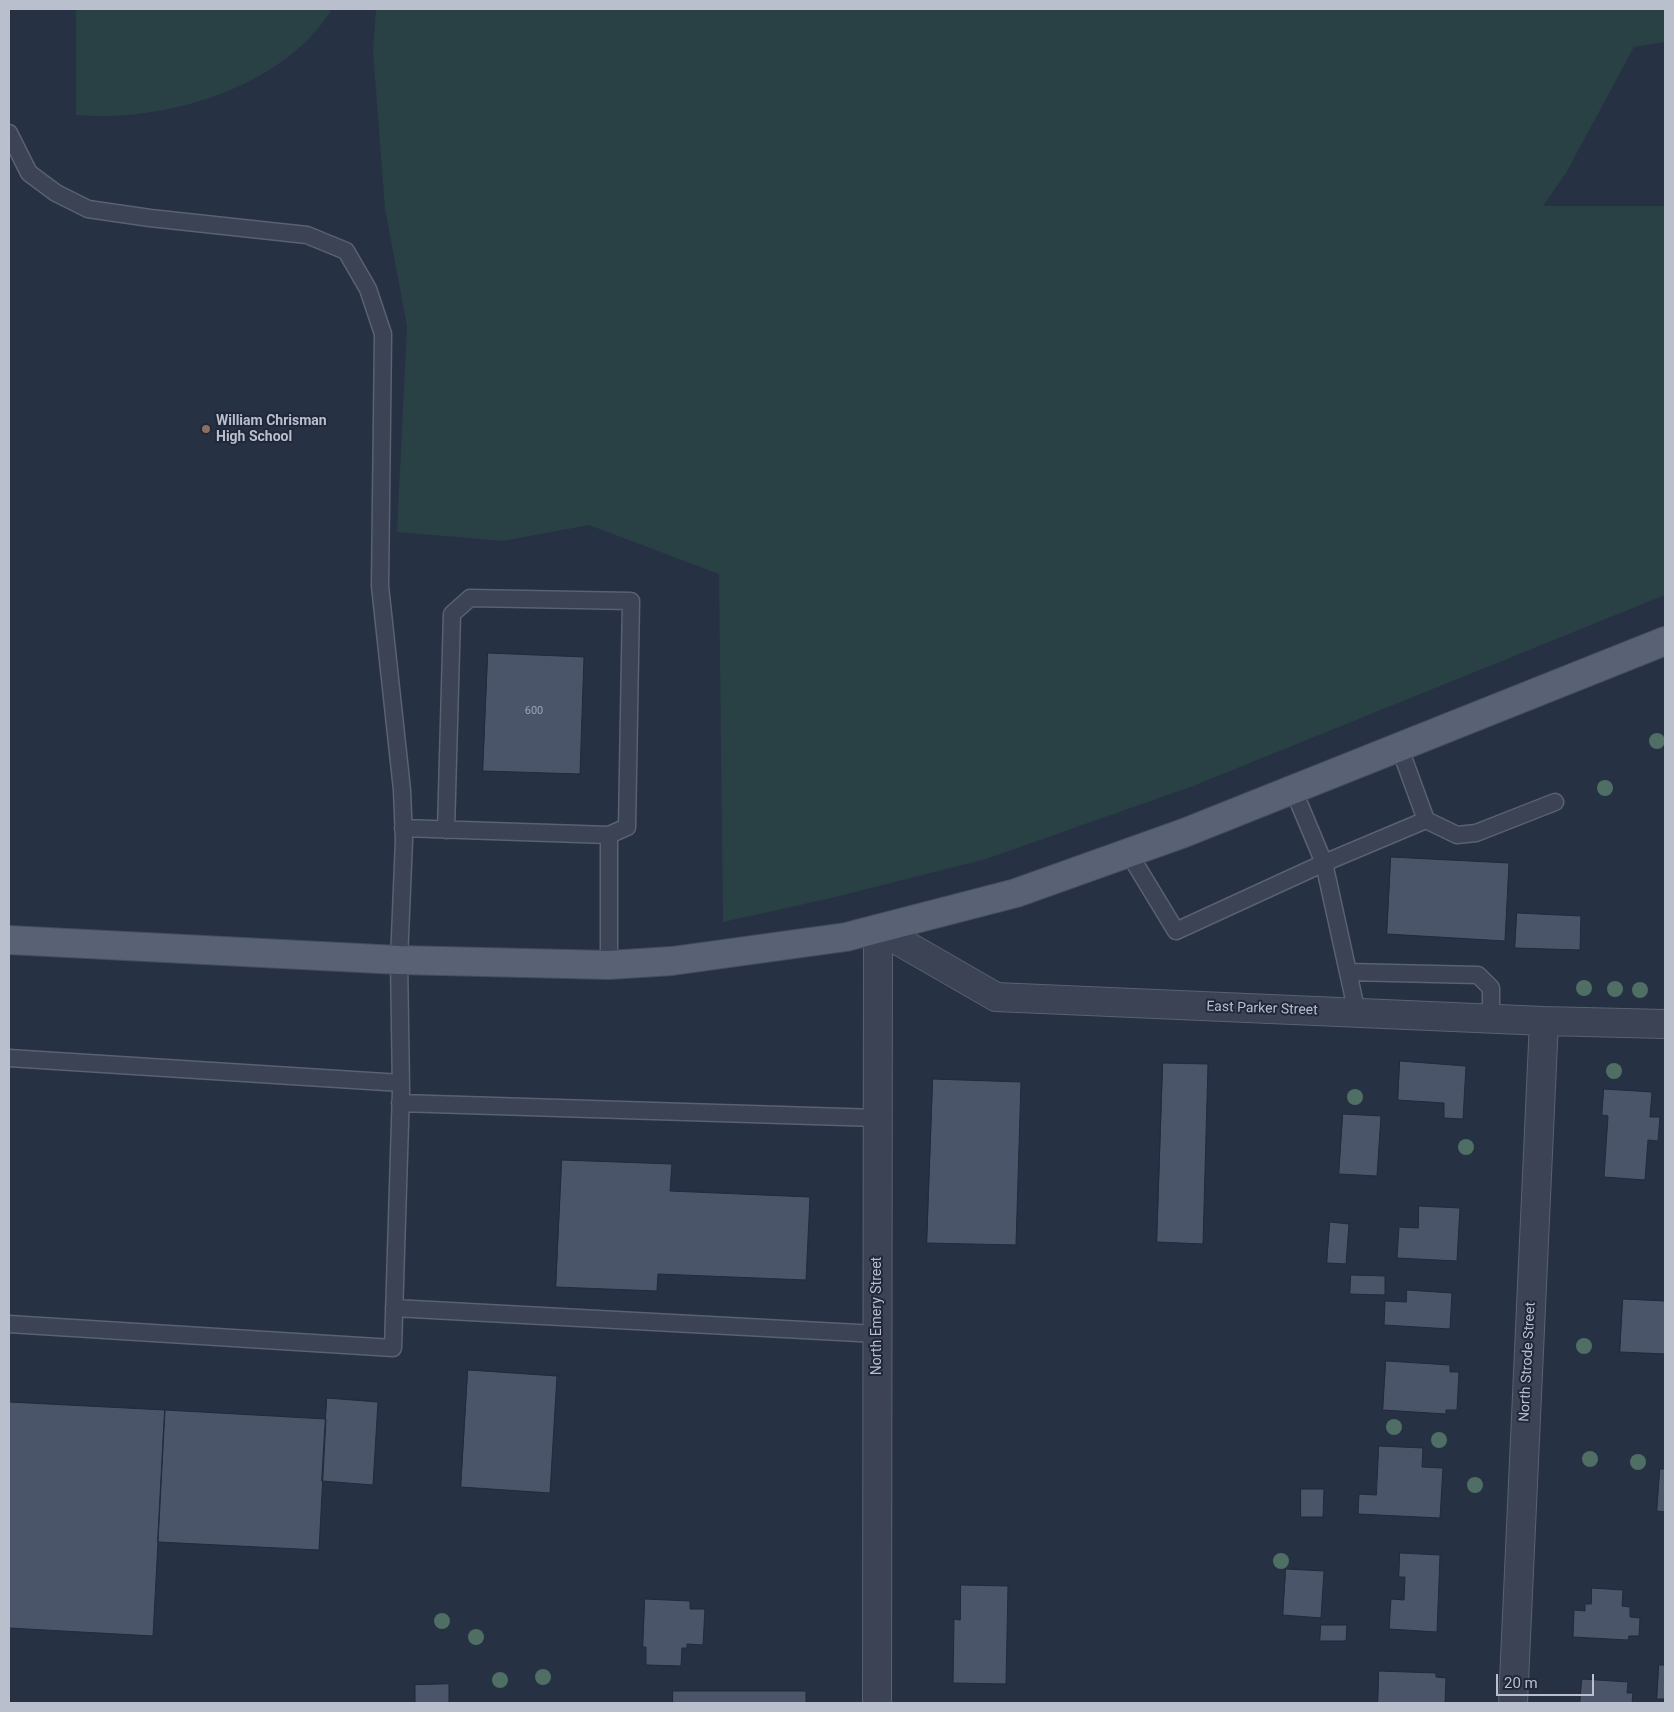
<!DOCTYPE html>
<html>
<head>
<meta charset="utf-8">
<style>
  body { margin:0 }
  #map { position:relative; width:1674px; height:1712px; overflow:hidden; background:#273144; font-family:Roboto,sans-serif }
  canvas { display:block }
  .frame { position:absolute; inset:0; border:10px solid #b9bfcd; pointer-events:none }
  .scale { position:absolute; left:1496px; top:1674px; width:98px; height:22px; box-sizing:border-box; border:2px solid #b9bfcd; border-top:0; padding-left:6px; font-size:15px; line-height:18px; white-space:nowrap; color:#b9bfcd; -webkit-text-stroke:4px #202839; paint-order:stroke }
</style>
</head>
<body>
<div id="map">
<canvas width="1674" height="1712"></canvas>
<div class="frame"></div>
<div class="scale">20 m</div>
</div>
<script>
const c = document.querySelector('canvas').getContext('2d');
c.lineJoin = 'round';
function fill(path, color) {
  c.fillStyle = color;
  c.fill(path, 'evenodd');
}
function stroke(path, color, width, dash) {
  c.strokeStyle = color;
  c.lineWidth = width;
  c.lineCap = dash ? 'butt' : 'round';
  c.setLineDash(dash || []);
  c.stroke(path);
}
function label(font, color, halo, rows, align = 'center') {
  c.font = font + ' Roboto,sans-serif';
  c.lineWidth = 4;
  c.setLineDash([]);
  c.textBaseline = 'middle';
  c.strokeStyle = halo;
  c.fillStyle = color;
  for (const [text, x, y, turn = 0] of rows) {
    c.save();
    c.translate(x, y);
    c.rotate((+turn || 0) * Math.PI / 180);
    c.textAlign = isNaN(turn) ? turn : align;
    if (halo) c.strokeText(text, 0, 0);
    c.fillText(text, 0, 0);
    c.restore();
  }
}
const green = new Path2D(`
  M 76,9 L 332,9 C 284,88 163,123 76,115 Z
  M 376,9 L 1665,9 L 1665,42 L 1634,47 L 1566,173 L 1543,206 L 1665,206 L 1665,595 L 1193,786 L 986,859 L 827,899 L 723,922 L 719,574 L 589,525 L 503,541 L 397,532 L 407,326 L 385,209 L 373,51 Z`);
const building = new Path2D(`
  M 488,653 L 584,657 L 580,774 L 483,771 Z
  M 1391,857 L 1509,863 L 1505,941 L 1387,934 Z
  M 1517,913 L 1581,916 L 1580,950 L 1515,948 Z
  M 1400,1061 L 1466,1066 L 1463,1119 L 1444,1118 L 1444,1103 L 1398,1100 Z
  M 1163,1063 L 1208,1064 L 1203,1244 L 1157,1242 Z
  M 933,1079 L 1021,1082 L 1016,1245 L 927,1243 Z
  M 1604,1089 L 1652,1092 L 1650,1117 L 1660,1117 L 1658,1141 L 1648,1140 L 1645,1180 L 1604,1177 L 1608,1116 L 1602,1115 Z
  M 1343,1114 L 1381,1116 L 1377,1176 L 1339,1174 Z
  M 562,1160 L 672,1164 L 670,1191 L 810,1197 L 806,1280 L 658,1274 L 657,1291 L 556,1287 Z
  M 1419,1206 L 1460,1208 L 1457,1261 L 1397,1258 L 1399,1227 L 1418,1228 Z
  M 1330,1222 L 1349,1224 L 1346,1264 L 1327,1263 Z
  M 1351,1275 L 1385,1276 L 1385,1295 L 1350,1294 Z
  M 1407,1290 L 1452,1293 L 1450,1329 L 1384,1325 L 1385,1301 L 1406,1302 Z
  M 1623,1299 L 1665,1301 L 1665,1354 L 1620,1352 Z
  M 1386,1361 L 1450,1365 L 1450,1372 L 1459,1372 L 1457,1410 L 1446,1410 L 1446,1414 L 1383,1410 Z
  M 468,1370 L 557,1376 L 550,1493 L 461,1487 Z
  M 327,1398 L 378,1402 L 373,1485 L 322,1481 Z
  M 9,1402 L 165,1410 L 153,1636 L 9,1628 Z
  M 165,1410 L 326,1419 L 319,1550 L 158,1542 Z
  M 1379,1446 L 1423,1448 L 1422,1467 L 1443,1468 L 1440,1518 L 1358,1514 L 1359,1494 L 1376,1495 Z
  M 1660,1469 L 1665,1469 L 1665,1512 L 1657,1511 Z
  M 1301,1489 L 1324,1489 L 1323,1517 L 1301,1517 Z
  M 1400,1553 L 1440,1555 L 1437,1632 L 1389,1629 L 1391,1599 L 1404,1600 L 1405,1577 L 1399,1577 Z
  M 1286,1569 L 1324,1571 L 1321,1618 L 1283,1615 Z
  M 961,1585 L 1008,1586 L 1006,1684 L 953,1683 L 954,1619 L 960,1620 Z
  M 1592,1588 L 1623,1590 L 1622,1606 L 1630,1607 L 1630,1617 L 1640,1618 L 1639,1636 L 1629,1636 L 1628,1640 L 1573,1637 L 1574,1610 L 1585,1611 L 1585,1604 L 1591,1604 Z
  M 645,1599 L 690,1601 L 690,1609 L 705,1609 L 703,1645 L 687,1644 L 687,1648 L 682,1648 L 681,1666 L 646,1665 L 646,1647 L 643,1647 Z
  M 1321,1625 L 1347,1625 L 1346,1641 L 1320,1641 Z
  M 1659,1665 L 1665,1665 L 1665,1699 L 1657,1699 Z
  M 1379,1671 L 1436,1673 L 1436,1677 L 1446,1678 L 1445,1703 L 1378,1703 Z
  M 1582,1679 L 1628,1682 L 1627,1693 L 1633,1693 L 1632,1703 L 1580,1703 Z
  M 449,1684 L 449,1703 L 415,1703 L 415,1685 Z
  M 673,1691 L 806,1691 L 806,1703 L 673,1703 Z`);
const lane = new Path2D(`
  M 9,133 L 29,173 L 56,193 L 88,209 L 150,218 L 307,235 L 346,251 L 368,289 L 383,334 L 380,586 L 402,790 L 404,840 L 399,960 L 401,1090 L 393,1348 L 9,1324
  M 1293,789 L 1324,863 L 1426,820 L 1399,746
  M 1426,820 L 1457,835 L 1476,833 L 1555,802
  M 403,828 L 609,835 L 609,965
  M 446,830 L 452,614 L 470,598 L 631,601 L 627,827 L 609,835
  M 1128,852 L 1176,931 L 1324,863 L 1357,1013
  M 1348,972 L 1478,975 L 1491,988 L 1491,1019
  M 9,1058 L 401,1083
  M 400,1103 L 877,1118
  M 394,1308 L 877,1334`);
const street = new Path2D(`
  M 878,929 L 996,997 L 1544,1021 L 1665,1024
  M 877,1703 L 878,929
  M 1513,1703 L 1544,1021`);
const primary = new Path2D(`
  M 9,940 L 399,960 L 609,965 L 672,961 L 846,937 L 1016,893 L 1184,833 L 1665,641`);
const trees = [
  [1657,741],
  [1605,788],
  [1584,988],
  [1615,989],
  [1640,990],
  [1614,1071],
  [1355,1097],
  [1466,1147],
  [1584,1346],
  [1394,1427],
  [1439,1440],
  [1590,1459],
  [1638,1462],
  [1475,1485],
  [1281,1561],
  [442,1621],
  [476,1637],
  [543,1677],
  [500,1680]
];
const markers = [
  [206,429,5,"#8d6e63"]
];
const numberNames = [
  ["600",534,711]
];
const poiNames = [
  ["William Chrisman",216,421],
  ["High School",216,437]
];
const streetNames = [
  ["East Parker Street",1262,1009,2],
  ["North Emery Street",877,1316,-90],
  ["North Strode Street",1528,1362,-87]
];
fill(green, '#294045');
fill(building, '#4a556a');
stroke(building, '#222a3b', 1);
stroke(lane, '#5a6171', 19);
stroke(street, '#5a6171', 30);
stroke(primary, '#454c5d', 30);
stroke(lane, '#3b4354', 16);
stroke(street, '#3b4354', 28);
stroke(primary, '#596274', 28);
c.fillStyle = '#4f6e64';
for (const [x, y] of trees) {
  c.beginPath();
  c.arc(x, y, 8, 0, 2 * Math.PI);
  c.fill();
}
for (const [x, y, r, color] of markers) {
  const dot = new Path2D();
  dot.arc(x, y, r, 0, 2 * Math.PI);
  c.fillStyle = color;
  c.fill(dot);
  stroke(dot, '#202839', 2);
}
label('11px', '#9da4b4', null, numberNames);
label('bold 14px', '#b9bfcd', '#202839', poiNames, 'left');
label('14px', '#b9bfcd', '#202839', streetNames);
</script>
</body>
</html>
